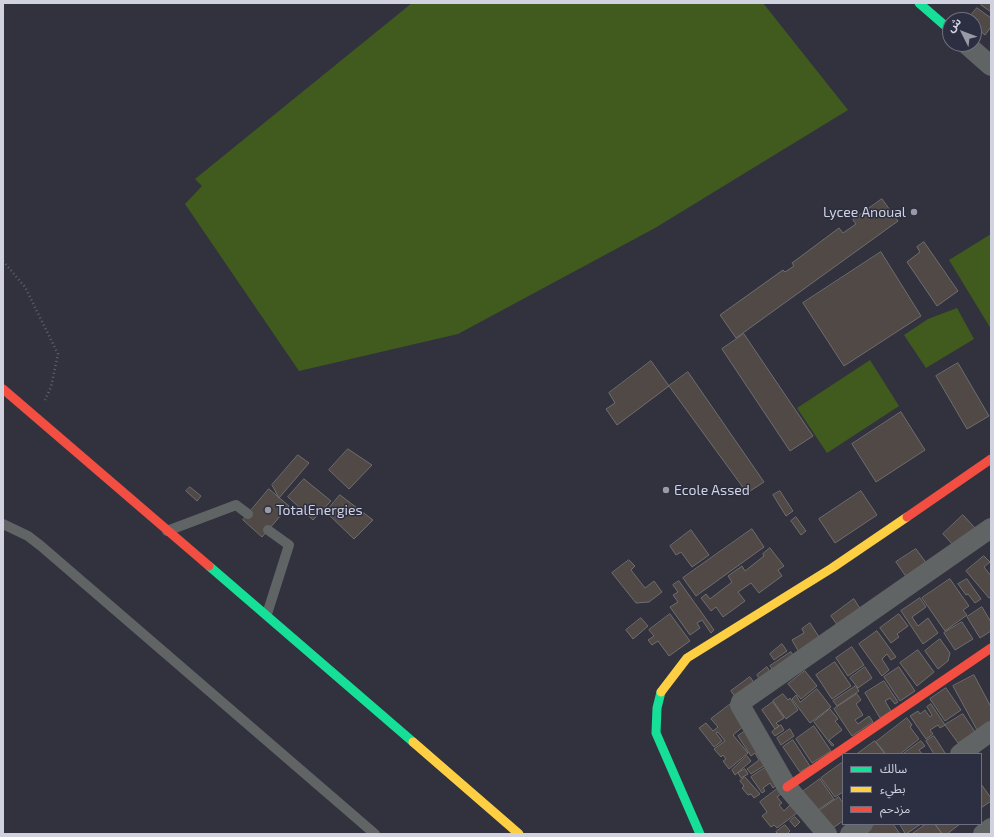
<!DOCTYPE html>
<html>
<head>
<meta charset="utf-8">
<style>
  body { margin:0 }
  #map { position:relative; width:994px; height:837px; overflow:hidden; background:#31323d; font-family:"Exo 2","Noto Sans Arabic",sans-serif }
  canvas { display:block }
  .frame { position:absolute; inset:0; border:4px solid #d0d2df; pointer-events:none }
  .legend { position:absolute; left:842px; top:753px; width:140px; height:72px; box-sizing:border-box; background:#2c2e42; border:1px solid #6e7081; margin:0; padding:5px 7px; list-style:none; font-size:12px; color:#d0d2df }
  .legend li { display:flex; align-items:center; gap:8px; height:20px }
  .legend b { width:20px; border:1px solid #6e7081 }
  .north { position:absolute; left:942px; top:12px; width:40px; height:40px; box-sizing:border-box; background:#2c2e42; border:1px solid #6e7081; border-radius:50%; rotate:312deg; font-size:11px; font-weight:700; line-height:16px; text-align:center; color:#d0d2df }
  .north::after { content:''; display:block; margin:auto; width:14px; height:18px; background:#989aa6; clip-path:polygon(50% 0,100% 100%,50% 72%,0 100%) }
</style>
</head>
<body>
<div id="map">
<canvas width="994" height="837"></canvas>
<div class="frame"></div>
<ul class="legend">
<li><b style="height:5px;background:#16e098"></b>سالك</li>
<li><b style="height:5px;background:#ffcf43"></b>بطيء</li>
<li><b style="height:5px;background:#f24e42"></b>مزدحم</li>
</ul>
<div class="north">ش</div>
</div>
<script>
const c = document.querySelector('canvas').getContext('2d');
c.lineJoin = 'round';
function fill(path, color) {
  c.fillStyle = color;
  c.fill(path, 'evenodd');
}
function stroke(path, color, width, dash) {
  c.strokeStyle = color;
  c.lineWidth = width;
  c.lineCap = dash ? 'butt' : 'round';
  c.setLineDash(dash || []);
  c.stroke(path);
}
function label(font, color, halo, rows, align = 'center') {
  c.font = font + ' "Exo 2",sans-serif';
  c.lineWidth = 3;
  c.setLineDash([]);
  c.textBaseline = 'middle';
  c.strokeStyle = halo;
  c.fillStyle = color;
  for (const [text, x, y, turn = 0] of rows) {
    c.save();
    c.translate(x, y);
    c.rotate((+turn || 0) * Math.PI / 180);
    c.textAlign = isNaN(turn) ? turn : align;
    if (halo) c.strokeText(text, 0, 0);
    c.fillText(text, 0, 0);
    c.restore();
  }
}
const green = new Path2D(`
  M 412,3 L 763,3 L 848,110 L 655,228 L 458,334 L 299,371 L 185,204 L 202,186 L 195,179 Z
  M 991,234 L 991,329 L 949,260 Z
  M 957,308 L 974,339 L 926,368 L 904,335 L 928,319 Z
  M 870,360 L 899,406 L 827,453 L 797,408 Z`);
const building = new Path2D(`
  M 982,3 L 991,3 L 991,12 L 981,5 Z
  M 977,8 L 991,18 L 991,27 L 985,35 L 974,26 L 974,20 L 967,20 Z
  M 882,199 L 898,221 L 736,338 L 720,315 L 783,270 L 785,272 L 794,266 L 792,263 L 839,228 L 843,233 L 856,224 L 853,220 Z
  M 924,242 L 958,291 L 937,306 L 907,262 L 920,252 L 917,247 Z
  M 881,252 L 921,316 L 844,366 L 803,303 Z
  M 744,334 L 813,436 L 790,451 L 722,349 Z
  M 651,361 L 669,386 L 617,425 L 606,409 L 615,403 L 609,393 Z
  M 958,363 L 989,416 L 967,429 L 936,376 Z
  M 688,372 L 764,482 L 747,493 L 669,386 Z
  M 901,412 L 925,450 L 876,482 L 852,444 Z
  M 348,449 L 372,465 L 349,489 L 329,470 Z
  M 298,455 L 309,463 L 279,498 L 272,485 Z
  M 304,479 L 331,501 L 313,520 L 288,497 Z
  M 190,487 L 201,496 L 197,501 L 186,491 Z
  M 269,489 L 289,506 L 262,537 L 243,520 Z
  M 780,491 L 793,511 L 786,516 L 773,495 Z
  M 861,491 L 877,515 L 835,543 L 819,519 Z
  M 340,495 L 373,520 L 354,539 L 326,512 Z
  M 963,515 L 975,528 L 955,547 L 943,534 Z
  M 796,517 L 806,531 L 801,535 L 791,521 Z
  M 752,529 L 764,547 L 696,596 L 683,578 Z
  M 691,530 L 709,555 L 692,567 L 681,552 L 676,555 L 670,546 Z
  M 770,548 L 784,566 L 778,570 L 782,576 L 759,593 L 751,583 L 738,592 L 745,601 L 723,617 L 716,607 L 711,611 L 701,598 L 706,594 L 710,599 L 732,582 L 728,576 L 742,566 L 745,571 L 764,556 L 763,554 Z
  M 916,549 L 927,564 L 907,578 L 896,562 Z
  M 984,556 L 990,562 L 984,567 L 991,576 L 991,597 L 989,598 L 966,571 Z
  M 629,560 L 635,566 L 631,570 L 645,588 L 654,581 L 662,592 L 649,602 L 636,603 L 612,573 Z
  M 950,579 L 969,606 L 963,610 L 967,615 L 945,631 L 922,598 Z
  M 967,579 L 981,599 L 975,603 L 968,594 L 966,595 L 958,584 Z
  M 679,581 L 714,630 L 711,633 L 702,620 L 697,623 L 700,628 L 690,635 L 670,607 L 678,602 L 673,595 L 678,592 L 673,585 Z
  M 920,598 L 926,607 L 912,617 L 918,626 L 928,618 L 938,633 L 923,644 L 901,611 Z
  M 854,599 L 861,610 L 838,626 L 831,616 Z
  M 982,607 L 991,622 L 991,631 L 980,638 L 967,617 Z
  M 670,614 L 690,641 L 669,656 L 658,641 L 652,645 L 648,640 L 654,636 L 649,630 Z
  M 899,614 L 908,626 L 897,634 L 899,637 L 891,643 L 880,628 Z
  M 641,618 L 648,626 L 633,639 L 626,630 Z
  M 962,622 L 973,639 L 955,650 L 944,633 Z
  M 810,623 L 821,640 L 800,654 L 792,640 L 804,633 L 802,629 Z
  M 877,631 L 896,657 L 891,660 L 887,654 L 882,659 L 889,670 L 882,676 L 859,644 Z
  M 940,639 L 950,653 L 948,661 L 938,669 L 925,651 Z
  M 782,644 L 787,651 L 774,660 L 770,654 Z
  M 852,647 L 864,665 L 848,676 L 836,658 Z
  M 918,650 L 934,672 L 917,686 L 900,663 Z
  M 791,652 L 795,658 L 775,673 L 770,666 Z
  M 835,662 L 851,686 L 832,699 L 816,675 Z
  M 767,667 L 771,673 L 761,681 L 757,675 Z
  M 865,667 L 872,678 L 858,688 L 850,678 Z
  M 899,667 L 915,691 L 900,701 L 884,677 Z
  M 805,671 L 817,686 L 801,699 L 788,684 Z
  M 974,675 L 991,707 L 991,722 L 977,730 L 953,686 Z
  M 750,677 L 755,684 L 736,698 L 731,691 Z
  M 884,681 L 898,702 L 895,704 L 890,698 L 885,701 L 891,711 L 880,718 L 865,693 Z
  M 856,686 L 859,691 L 837,706 L 833,701 Z
  M 946,688 L 961,710 L 945,721 L 930,699 Z
  M 817,689 L 831,707 L 810,723 L 792,699 L 796,695 L 800,702 Z
  M 783,694 L 788,700 L 790,698 L 798,710 L 786,719 L 773,701 Z
  M 857,694 L 861,700 L 856,704 L 863,715 L 855,720 L 858,724 L 869,716 L 873,722 L 852,736 L 834,709 Z
  M 773,702 L 784,718 L 776,723 L 779,726 L 775,729 L 762,710 Z
  M 732,703 L 745,725 L 733,735 L 748,753 L 729,769 L 723,761 L 726,759 L 723,755 L 721,757 L 714,749 L 725,741 L 718,732 L 716,733 L 722,741 L 714,747 L 699,728 L 706,723 L 713,731 L 718,727 L 711,719 Z
  M 931,704 L 945,725 L 940,728 L 938,725 L 930,730 L 933,734 L 926,739 L 910,716 L 918,711 L 920,714 L 925,710 L 930,717 L 932,715 L 927,707 Z
  M 830,709 L 838,719 L 835,721 L 842,730 L 829,740 L 834,745 L 832,746 L 814,722 Z
  M 963,714 L 975,732 L 958,743 L 945,725 Z
  M 907,718 L 912,725 L 910,727 L 919,739 L 900,754 L 886,754 L 876,742 Z
  M 781,725 L 784,730 L 775,736 L 772,732 Z
  M 814,726 L 831,751 L 812,763 L 796,739 Z
  M 750,728 L 770,762 L 751,774 L 747,769 L 759,760 L 755,753 L 751,756 L 738,736 Z
  M 790,729 L 794,736 L 781,745 L 777,738 Z
  M 934,736 L 945,753 L 944,754 L 934,754 L 926,741 Z
  M 793,740 L 810,766 L 800,772 L 783,747 Z
  M 875,741 L 885,754 L 857,754 Z
  M 921,741 L 925,746 L 919,750 L 922,754 L 903,754 Z
  M 747,756 L 751,761 L 735,775 L 732,770 Z
  M 843,762 L 843,792 L 835,797 L 821,778 Z
  M 771,764 L 781,782 L 773,788 L 770,783 L 763,788 L 765,791 L 762,793 L 751,777 Z
  M 745,769 L 748,774 L 741,778 L 738,773 Z
  M 745,777 L 760,794 L 754,798 L 751,794 L 748,795 L 742,788 L 744,786 L 740,781 Z
  M 820,779 L 834,799 L 815,812 L 801,793 Z
  M 981,784 L 991,798 L 991,801 L 981,808 Z
  M 777,789 L 781,794 L 777,797 L 782,803 L 779,805 L 784,811 L 790,805 L 797,813 L 777,828 L 774,825 L 771,827 L 762,816 L 767,812 L 760,802 Z
  M 839,797 L 843,803 L 843,821 L 830,830 L 818,812 Z
  M 795,817 L 800,822 L 795,827 L 790,821 Z
  M 875,824 L 893,824 L 900,834 L 864,834 L 863,833 Z
  M 900,824 L 921,824 L 906,834 Z
  M 926,824 L 935,824 L 942,834 L 912,834 Z
  M 935,824 L 960,824 L 947,834 L 943,834 Z
  M 785,825 L 790,831 L 787,834 L 778,834 L 776,832 Z`);
const path = new Path2D(`
  M 3,261 L 25,287 L 58,354 L 51,387 L 45,400`);
const lane = new Path2D(`
  M 3,524 L 28,536 L 41,546 L 375,834
  M 167,531 L 236,505 L 248,514
  M 267,614 L 289,545 L 268,530`);
const street = new Path2D(`
  M 966,44 L 991,66
  M 960,754 L 991,731
  M 827,834 L 787,787 L 740,705 L 741,702 L 991,528
  M 850,834 L 863,824
  M 983,834 L 991,828`);
const fast = new Path2D(`
  M 919,3 L 950,30
  M 209,566 L 413,742
  M 661,692 L 657,708 L 656,733 L 700,834`);
const slow = new Path2D(`
  M 661,692 L 687,658 L 832,568 L 907,517
  M 413,742 L 519,834`);
const jam = new Path2D(`
  M 3,389 L 209,566
  M 907,517 L 991,459
  M 787,787 L 991,648`);
const markers = [
  [914,212,4,"#989aa6"],
  [666,490,4,"#989aa6"],
  [268,510,4,"#989aa6"]
];
const poiNames = [
  ["Lycee Anoual",906,212,"right"],
  ["Ecole Assed",674,490],
  ["TotalEnergies",276,510]
];
fill(green, '#415b1f');
fill(building, '#504945');
stroke(building, '#706d6e', 1);
stroke(path, '#616367', 2.5, [1, 3]);
stroke(lane, '#606465', 10);
stroke(street, '#606465', 20);
stroke(fast, '#16e098', 9);
stroke(slow, '#ffcf43', 9);
stroke(jam, '#f24e42', 9);
for (const [x, y, r, color] of markers) {
  const dot = new Path2D();
  dot.arc(x, y, r, 0, 2 * Math.PI);
  c.fillStyle = color;
  c.fill(dot);
  stroke(dot, '#2c2e42', 1.5);
}
label('14px', '#d0d2df', '#2c2e42', poiNames, 'left');
</script>
</body>
</html>
